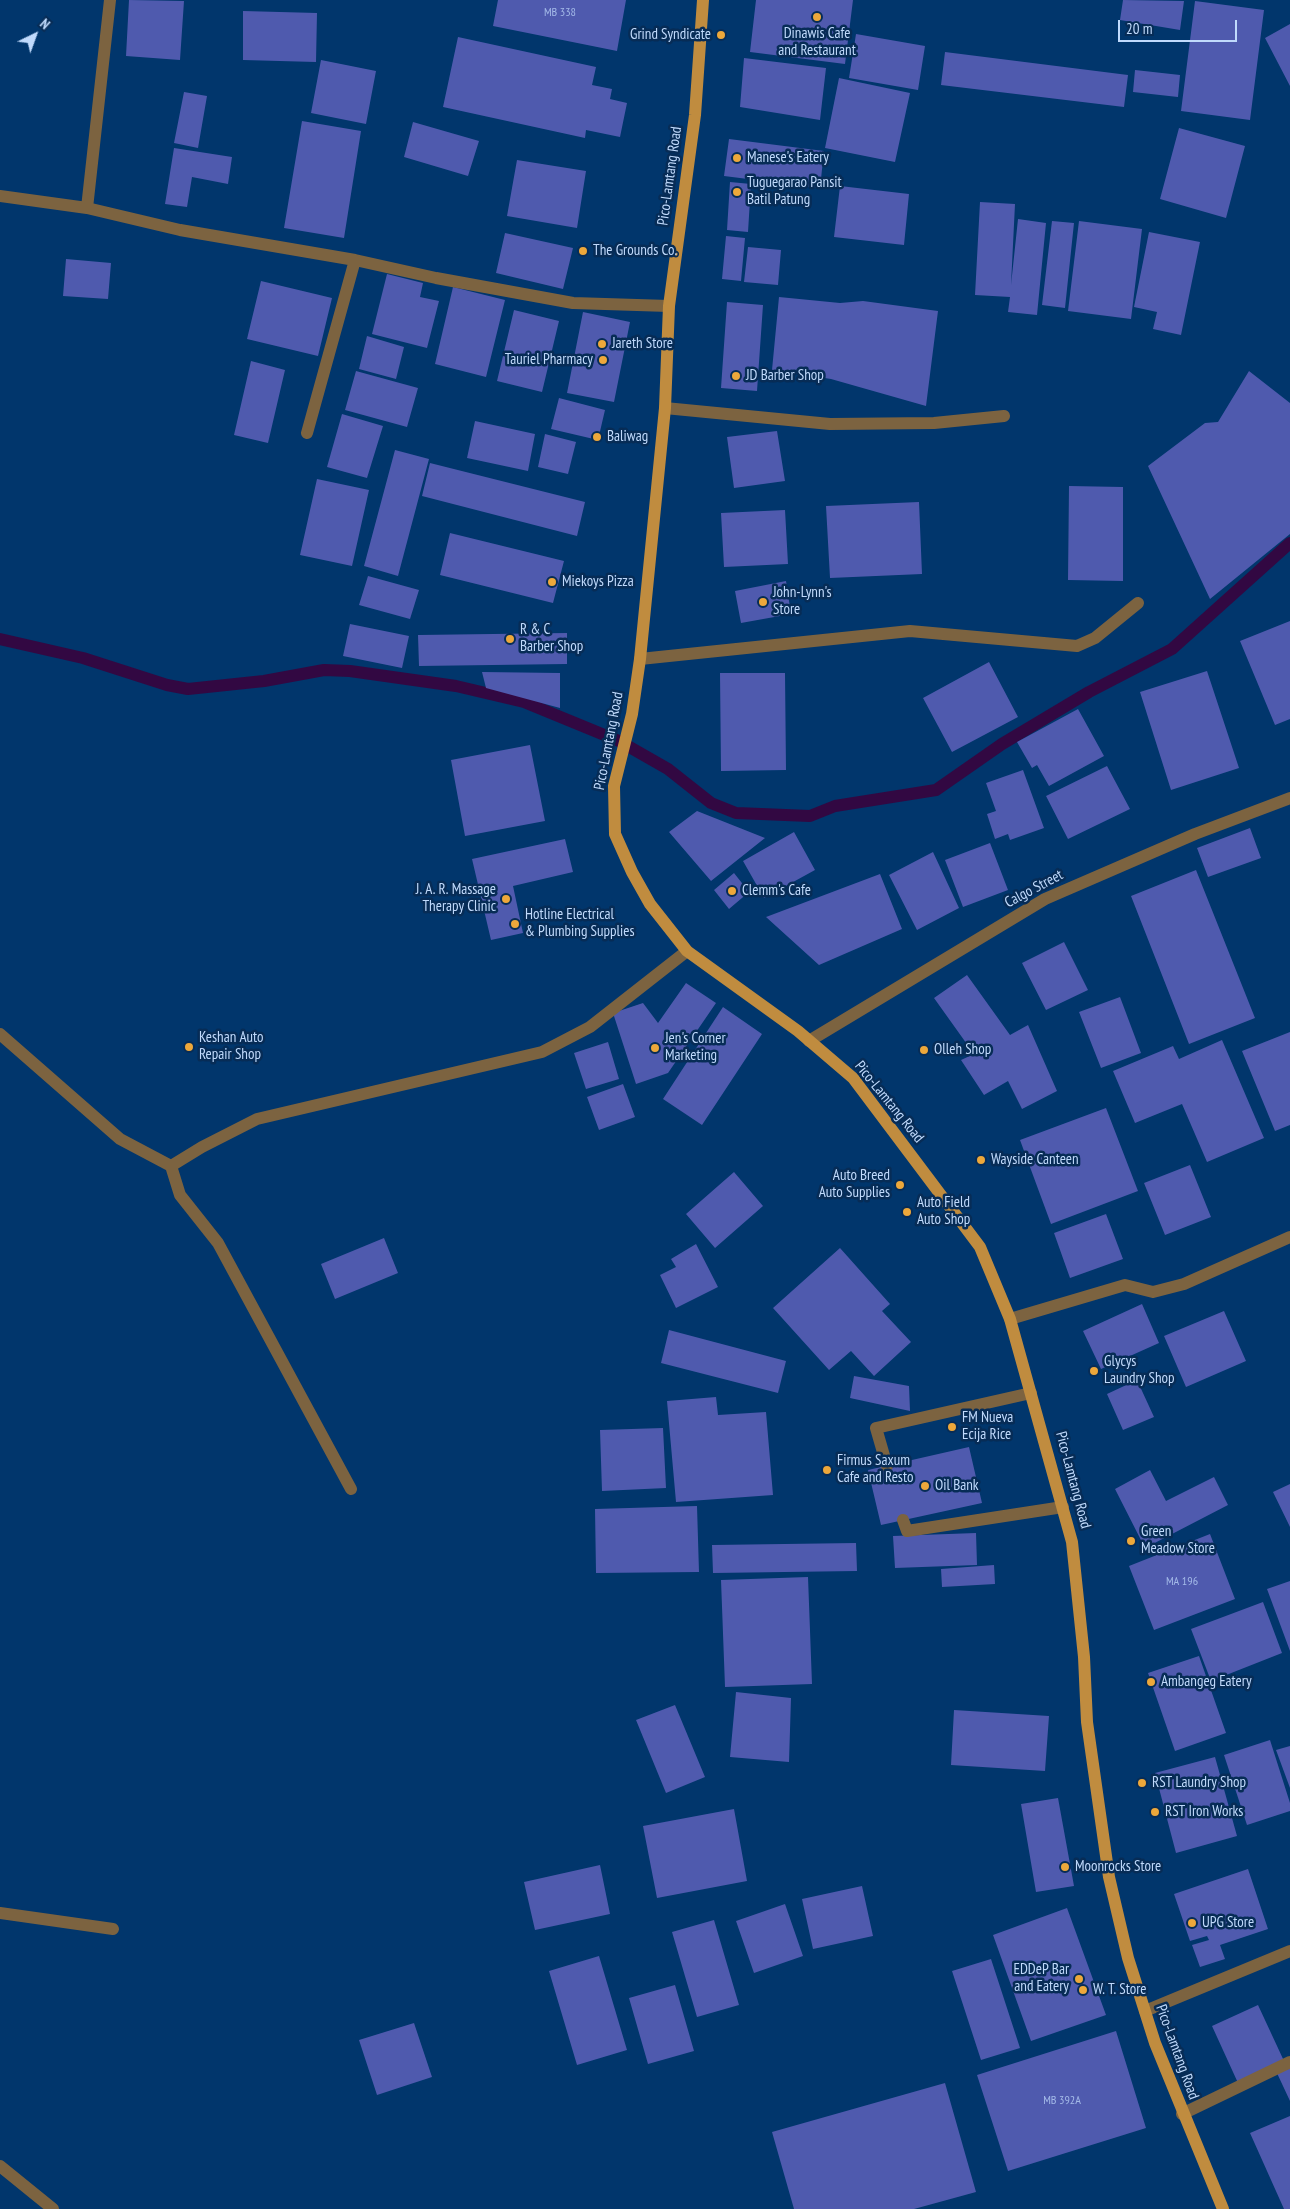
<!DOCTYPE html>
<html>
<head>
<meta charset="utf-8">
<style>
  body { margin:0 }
  #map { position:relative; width:1290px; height:2209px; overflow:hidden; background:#01366c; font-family:"PT Sans Narrow",sans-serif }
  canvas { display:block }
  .north { position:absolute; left:10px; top:10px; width:50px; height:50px; -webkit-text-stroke:4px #072c56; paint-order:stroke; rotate:42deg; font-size:14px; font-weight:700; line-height:20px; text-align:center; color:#c0dafc }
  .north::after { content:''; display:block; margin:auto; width:18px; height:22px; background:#c0dafc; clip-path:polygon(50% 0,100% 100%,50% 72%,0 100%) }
  .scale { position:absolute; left:1118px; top:20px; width:119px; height:22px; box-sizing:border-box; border:2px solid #c0dafc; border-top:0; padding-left:6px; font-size:15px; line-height:18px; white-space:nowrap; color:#c0dafc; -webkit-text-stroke:4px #072c56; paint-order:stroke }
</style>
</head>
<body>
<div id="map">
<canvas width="1290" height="2209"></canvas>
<div class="north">N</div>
<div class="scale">20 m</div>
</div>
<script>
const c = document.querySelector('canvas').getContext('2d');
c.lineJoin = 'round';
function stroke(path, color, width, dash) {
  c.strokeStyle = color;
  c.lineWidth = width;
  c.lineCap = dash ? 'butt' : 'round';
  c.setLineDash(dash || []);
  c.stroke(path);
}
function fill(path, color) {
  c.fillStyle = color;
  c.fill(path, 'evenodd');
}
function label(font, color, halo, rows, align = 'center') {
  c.font = font + ' "PT Sans Narrow",sans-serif';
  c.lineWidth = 5;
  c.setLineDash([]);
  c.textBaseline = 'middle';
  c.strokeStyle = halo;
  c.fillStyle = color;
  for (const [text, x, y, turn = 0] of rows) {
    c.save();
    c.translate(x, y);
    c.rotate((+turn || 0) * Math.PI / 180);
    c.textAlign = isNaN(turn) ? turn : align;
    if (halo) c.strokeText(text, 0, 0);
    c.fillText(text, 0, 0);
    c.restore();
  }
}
const stream = new Path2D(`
  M 0,639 L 83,658 L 167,685 L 188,689 L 264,681 L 324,670 L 350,671 L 456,686 L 524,702 L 619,741 L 668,769 L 711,803 L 736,813 L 810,816 L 835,806 L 936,790 L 1002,744 L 1089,692 L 1172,649 L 1290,543`);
const building = new Path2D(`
  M 129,0 L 184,1 L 180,60 L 126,56 Z
  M 498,0 L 626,0 L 617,51 L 493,26 Z
  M 756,0 L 853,0 L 845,64 L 750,52 Z
  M 1123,0 L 1184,1 L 1180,30 L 1120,20 Z
  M 1195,1 L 1264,10 L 1250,120 L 1181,111 Z
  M 243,11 L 317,13 L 316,62 L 243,60 Z
  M 1290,24 L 1290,86 L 1265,38 Z
  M 856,34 L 925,46 L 918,90 L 849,78 Z
  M 458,37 L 596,67 L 592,85 L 612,89 L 610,99 L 627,103 L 620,137 L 586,130 L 585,138 L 443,107 Z
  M 945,52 L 1128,75 L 1124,107 L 941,85 Z
  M 744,58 L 826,68 L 820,120 L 740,107 Z
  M 321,60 L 376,71 L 366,124 L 311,113 Z
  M 1135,70 L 1180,75 L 1178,97 L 1133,92 Z
  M 839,78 L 910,93 L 895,162 L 825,148 Z
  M 184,92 L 207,96 L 198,148 L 174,143 Z
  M 302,121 L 361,131 L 344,238 L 284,228 Z
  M 413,122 L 479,141 L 468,176 L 404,157 Z
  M 1179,128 L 1245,146 L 1226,218 L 1160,199 Z
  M 729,139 L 824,151 L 820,188 L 724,176 Z
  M 174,148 L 232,157 L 228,184 L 192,177 L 187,207 L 165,204 Z
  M 517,160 L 586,171 L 577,228 L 507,216 Z
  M 730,182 L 751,184 L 748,232 L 727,230 Z
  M 840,186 L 909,194 L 904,245 L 834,237 Z
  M 980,202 L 1015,204 L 1011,285 L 1018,219 L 1046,223 L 1037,315 L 1008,312 L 1010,297 L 975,295 Z
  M 1052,221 L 1074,223 L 1065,308 L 1042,305 Z
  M 1079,221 L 1142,229 L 1131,319 L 1068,311 Z
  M 1149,232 L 1200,242 L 1181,335 L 1153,329 L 1157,312 L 1134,307 Z
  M 505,233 L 573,248 L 563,289 L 496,273 Z
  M 726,236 L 745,238 L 741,281 L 722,279 Z
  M 748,247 L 781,250 L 778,285 L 744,282 Z
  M 66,259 L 111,263 L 108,299 L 63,296 Z
  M 387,274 L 423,283 L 420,297 L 439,301 L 427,348 L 372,334 Z
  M 261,281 L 332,298 L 318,356 L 247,339 Z
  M 453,287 L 505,300 L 486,377 L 435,364 Z
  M 779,297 L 840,303 L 863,301 L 938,311 L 926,406 L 831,379 L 772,370 Z
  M 727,302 L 763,305 L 757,391 L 721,388 Z
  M 514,310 L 559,321 L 542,392 L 497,381 Z
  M 583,312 L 630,322 L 614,402 L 567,393 Z
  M 367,336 L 404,347 L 396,379 L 359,369 Z
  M 251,361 L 285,370 L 268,443 L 234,435 Z
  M 356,371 L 418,388 L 407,427 L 345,410 Z
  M 1249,371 L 1290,403 L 1290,534 L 1210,599 L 1148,466 L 1205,423 L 1218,422 Z
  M 559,398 L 605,410 L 598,440 L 551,429 Z
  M 342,414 L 383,426 L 367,478 L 327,467 Z
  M 475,421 L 535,434 L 528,471 L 467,458 Z
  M 777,431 L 785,481 L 734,488 L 727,437 Z
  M 545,434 L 576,442 L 568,474 L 538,467 Z
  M 395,450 L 429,459 L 398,576 L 364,566 Z
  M 430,463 L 585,502 L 577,536 L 422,496 Z
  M 317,479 L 369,490 L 352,566 L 300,555 Z
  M 1069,486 L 1123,487 L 1123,581 L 1068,580 Z
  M 919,502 L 922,574 L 830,578 L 826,506 Z
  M 785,510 L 788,564 L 724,567 L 721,513 Z
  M 450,533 L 564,561 L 553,603 L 440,575 Z
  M 368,576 L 419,590 L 410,619 L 359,605 Z
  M 786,581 L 791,614 L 741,623 L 735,591 Z
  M 1290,621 L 1290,719 L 1275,725 L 1240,641 Z
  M 350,624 L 409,636 L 402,668 L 343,656 Z
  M 567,633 L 567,664 L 419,666 L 418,635 Z
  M 989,662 L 1018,717 L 952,752 L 923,698 Z
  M 1207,671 L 1239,768 L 1171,790 L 1140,692 Z
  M 482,672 L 560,673 L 560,708 L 486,688 Z
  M 720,673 L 785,673 L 786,770 L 721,771 Z
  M 1078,709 L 1104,756 L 1049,786 L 1037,765 L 1032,768 L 1017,742 Z
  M 530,745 L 545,821 L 465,836 L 451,760 Z
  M 1107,766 L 1130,809 L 1068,839 L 1046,796 Z
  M 1023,770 L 1044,828 L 1010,840 L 1008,834 L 995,839 L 987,814 L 996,811 L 986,783 Z
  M 697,811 L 765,838 L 711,881 L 669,832 Z
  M 1250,828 L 1261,858 L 1208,877 L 1197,848 Z
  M 794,832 L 815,870 L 764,898 L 743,861 Z
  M 565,839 L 573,872 L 513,886 L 523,933 L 491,940 L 472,859 Z
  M 990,843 L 1008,890 L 963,907 L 945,860 Z
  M 933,852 L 959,908 L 917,930 L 889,875 Z
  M 1196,870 L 1255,1018 L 1189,1044 L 1131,896 Z
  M 734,873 L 749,892 L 729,909 L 714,890 Z
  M 880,874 L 902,929 L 819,965 L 766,917 Z
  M 1064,942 L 1088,990 L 1046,1010 L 1022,963 Z
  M 967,975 L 1010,1035 L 1028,1025 L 1057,1091 L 1022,1109 L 1008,1081 L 984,1095 L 961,1060 L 974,1054 L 934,998 Z
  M 686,983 L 716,1003 L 668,1073 L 636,1084 L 613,1013 L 643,1003 L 658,1023 Z
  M 1120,997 L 1141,1053 L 1101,1068 L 1079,1012 Z
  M 723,1007 L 762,1034 L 702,1125 L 663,1099 Z
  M 1290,1032 L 1290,1125 L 1275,1131 L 1242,1051 Z
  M 1222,1040 L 1264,1138 L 1207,1162 L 1182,1104 L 1135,1123 L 1113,1071 L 1173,1046 L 1179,1059 Z
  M 608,1042 L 619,1079 L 586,1089 L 574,1053 Z
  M 623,1084 L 635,1117 L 599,1130 L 587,1097 Z
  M 1106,1108 L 1138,1191 L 1051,1224 L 1020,1140 Z
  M 1190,1165 L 1211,1217 L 1165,1235 L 1144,1183 Z
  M 734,1172 L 763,1206 L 715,1248 L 686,1214 Z
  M 1106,1214 L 1123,1259 L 1070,1278 L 1054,1233 Z
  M 384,1238 L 398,1273 L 335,1299 L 321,1264 Z
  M 696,1244 L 718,1287 L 676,1308 L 660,1275 L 676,1267 L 671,1259 Z
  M 840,1248 L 890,1304 L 882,1311 L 911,1342 L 874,1376 L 851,1351 L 829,1370 L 773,1308 Z
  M 1142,1304 L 1159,1343 L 1101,1369 L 1083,1331 Z
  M 1224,1311 L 1246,1361 L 1186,1387 L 1164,1336 Z
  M 669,1330 L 786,1361 L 778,1393 L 661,1363 Z
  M 854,1376 L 909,1386 L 910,1411 L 850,1398 Z
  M 1137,1380 L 1154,1417 L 1123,1430 L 1107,1394 Z
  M 716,1397 L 718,1415 L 766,1412 L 773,1495 L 676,1502 L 667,1401 Z
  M 663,1428 L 666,1488 L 602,1491 L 600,1430 Z
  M 969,1447 L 982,1503 L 881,1525 L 868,1470 Z
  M 1150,1470 L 1166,1501 L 1214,1477 L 1228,1505 L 1145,1548 L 1115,1489 Z
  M 1290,1484 L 1290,1527 L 1273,1492 Z
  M 697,1506 L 699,1572 L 596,1573 L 595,1509 Z
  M 976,1533 L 977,1565 L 895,1568 L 893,1536 Z
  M 1210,1534 L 1235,1599 L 1154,1630 L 1129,1566 Z
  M 856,1543 L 857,1571 L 713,1573 L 712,1545 Z
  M 994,1565 L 995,1584 L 942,1587 L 941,1569 Z
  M 808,1577 L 812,1684 L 725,1687 L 721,1580 Z
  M 1290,1581 L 1290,1651 L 1267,1589 Z
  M 1263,1602 L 1282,1653 L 1211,1681 L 1191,1629 Z
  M 1199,1656 L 1226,1733 L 1175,1751 L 1148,1673 Z
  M 736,1692 L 791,1698 L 789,1762 L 730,1757 Z
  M 675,1705 L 705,1777 L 666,1793 L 636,1720 Z
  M 954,1710 L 1049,1716 L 1045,1771 L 951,1765 Z
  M 1270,1740 L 1290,1803 L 1290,1811 L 1247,1825 L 1224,1755 Z
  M 1290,1746 L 1290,1788 L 1276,1750 Z
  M 1215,1757 L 1237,1836 L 1176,1853 L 1155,1773 Z
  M 1058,1798 L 1074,1886 L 1036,1892 L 1021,1804 Z
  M 734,1809 L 747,1881 L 657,1898 L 643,1826 Z
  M 600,1865 L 610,1914 L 535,1930 L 524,1882 Z
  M 1248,1869 L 1268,1929 L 1220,1945 L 1225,1959 L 1200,1967 L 1192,1945 L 1209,1940 L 1207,1936 L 1190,1941 L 1174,1894 Z
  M 862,1886 L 873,1936 L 813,1949 L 802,1899 Z
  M 785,1904 L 803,1956 L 754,1973 L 736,1921 Z
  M 1067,1908 L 1106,2015 L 1031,2041 L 993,1935 Z
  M 714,1920 L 739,2005 L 697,2017 L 672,1932 Z
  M 599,1956 L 627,2050 L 577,2065 L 549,1971 Z
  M 991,1959 L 1020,2048 L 981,2060 L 952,1971 Z
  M 675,1985 L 694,2051 L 648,2064 L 629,1998 Z
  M 1258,2005 L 1284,2061 L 1238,2083 L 1212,2026 Z
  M 414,2023 L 432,2077 L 377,2095 L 359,2040 Z
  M 1116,2031 L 1146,2128 L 1008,2171 L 977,2075 Z
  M 1290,2065 L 1290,2101 L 1276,2071 Z
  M 945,2083 L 976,2192 L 914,2209 L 794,2209 L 772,2132 Z
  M 1290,2116 L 1290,2209 L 1284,2209 L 1250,2133 Z`);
const lane = new Path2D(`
  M 640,659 L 910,631 L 1077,646 L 1095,638 L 1138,603
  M 0,1034 L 120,1139 L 171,1166
  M 887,1466 L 876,1428 L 1031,1393
  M 351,1489 L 218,1243 L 180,1195 L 171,1166 L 202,1147 L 257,1119 L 542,1052 L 590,1027 L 687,951
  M 903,1520 L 907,1531 L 1063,1507
  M 1145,2011 L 1290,1951`);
const street = new Path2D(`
  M 0,196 L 87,208 L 180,230 L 355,260 L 436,278 L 573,303 L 669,306
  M 87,208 L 110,0
  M 665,408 L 830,424 L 934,423 L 1004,416
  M 307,433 L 355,260
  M 809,1041 L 1045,899 L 1195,834 L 1290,798
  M 1010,1319 L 1125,1285 L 1153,1292 L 1184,1284 L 1290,1237
  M 0,1913 L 113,1929
  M 1182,2114 L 1290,2062
  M 0,2166 L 53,2209`);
const primary = new Path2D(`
  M 703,0 L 695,115 L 669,306 L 665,408 L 640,659 L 632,714 L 614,786 L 615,834 L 632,872 L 650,904 L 687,951 L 798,1031 L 853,1078 L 980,1247 L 1010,1319 L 1072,1542 L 1084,1657 L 1087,1722 L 1109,1877 L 1128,1958 L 1155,2043 L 1223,2209`);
const markers = [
  [817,17,5,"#eda83b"],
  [721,35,5,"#eda83b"],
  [737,158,5,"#eda83b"],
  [737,192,5,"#eda83b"],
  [583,251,5,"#eda83b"],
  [602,344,5,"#eda83b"],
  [603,360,5,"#eda83b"],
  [736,376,5,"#eda83b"],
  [597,437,5,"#eda83b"],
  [552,582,5,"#eda83b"],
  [763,602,5,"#eda83b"],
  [510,639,5,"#eda83b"],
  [732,891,5,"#eda83b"],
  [506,899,5,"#eda83b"],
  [515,924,5,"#eda83b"],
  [189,1047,5,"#eda83b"],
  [655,1048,5,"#eda83b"],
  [924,1050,5,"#eda83b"],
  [981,1160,5,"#eda83b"],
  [900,1185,5,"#eda83b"],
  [907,1212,5,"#eda83b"],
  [1094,1371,5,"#eda83b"],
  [952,1427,5,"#eda83b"],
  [827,1470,5,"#eda83b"],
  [925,1486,5,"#eda83b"],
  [1131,1541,5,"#eda83b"],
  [1151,1682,5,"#eda83b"],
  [1142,1783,5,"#eda83b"],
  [1155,1812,5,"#eda83b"],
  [1065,1867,5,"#eda83b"],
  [1192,1923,5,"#eda83b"],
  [1079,1979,5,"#eda83b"],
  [1083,1990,5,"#eda83b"]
];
const numberNames = [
  ["MB 338",560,13],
  ["MA 196",1182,1582],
  ["MB 392A",1062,2101]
];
const poiNames = [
  ["Dinawis Cafe",817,34,"center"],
  ["and Restaurant",817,51,"center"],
  ["Grind Syndicate",711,35,"right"],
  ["Manese's Eatery",747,158],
  ["Tuguegarao Pansit",747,183],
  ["Batil Patung",747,200],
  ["The Grounds Co.",593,251],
  ["Jareth Store",612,344],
  ["Tauriel Pharmacy",593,360,"right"],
  ["JD Barber Shop",746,376],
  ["Baliwag",607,437],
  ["Miekoys Pizza",562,582],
  ["John-Lynn's",773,593],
  ["Store",773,610],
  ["R & C",520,630],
  ["Barber Shop",520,647],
  ["J. A. R. Massage",496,890,"right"],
  ["Therapy Clinic",496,907,"right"],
  ["Clemm's Cafe",742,891],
  ["Hotline Electrical",525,915],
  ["& Plumbing Supplies",525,932],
  ["Keshan Auto",199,1038],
  ["Repair Shop",199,1055],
  ["Jen's Corner",665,1039],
  ["Marketing",665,1056],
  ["Olleh Shop",934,1050],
  ["Wayside Canteen",991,1160],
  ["Auto Breed",890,1176,"right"],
  ["Auto Supplies",890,1193,"right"],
  ["Auto Field",917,1203],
  ["Auto Shop",917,1220],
  ["Glycys",1104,1362],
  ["Laundry Shop",1104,1379],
  ["FM Nueva",962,1418],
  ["Ecija Rice",962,1435],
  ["Firmus Saxum",837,1461],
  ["Cafe and Resto",837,1478],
  ["Oil Bank",935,1486],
  ["Green",1141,1532],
  ["Meadow Store",1141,1549],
  ["Ambangeg Eatery",1161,1682],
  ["RST Laundry Shop",1152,1783],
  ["RST Iron Works",1165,1812],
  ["Moonrocks Store",1075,1867],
  ["UPG Store",1202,1923],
  ["EDDeP Bar",1069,1970,"right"],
  ["and Eatery",1069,1987,"right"],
  ["W. T. Store",1093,1990]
];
const streetNames = [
  ["Pico-Lamtang Road",670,176,-82],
  ["Pico-Lamtang Road",609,741,-79],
  ["Calgo Street",1034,889,-28],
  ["Pico-Lamtang Road",889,1102,51],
  ["Pico-Lamtang Road",1073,1480,75],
  ["Pico-Lamtang Road",1177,2052,70]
];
stroke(stream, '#320842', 12);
fill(building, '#4f5aae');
stroke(lane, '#7c6340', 12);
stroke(street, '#7c6340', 12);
stroke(primary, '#c08c3f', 12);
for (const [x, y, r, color] of markers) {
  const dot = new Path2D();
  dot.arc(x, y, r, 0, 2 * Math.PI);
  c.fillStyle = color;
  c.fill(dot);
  stroke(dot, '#072c56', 2);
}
label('12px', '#a4bae8', null, numberNames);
label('15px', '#c0dafc', '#072c56', poiNames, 'left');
label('15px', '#c0dafc', '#072c56', streetNames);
</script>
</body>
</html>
